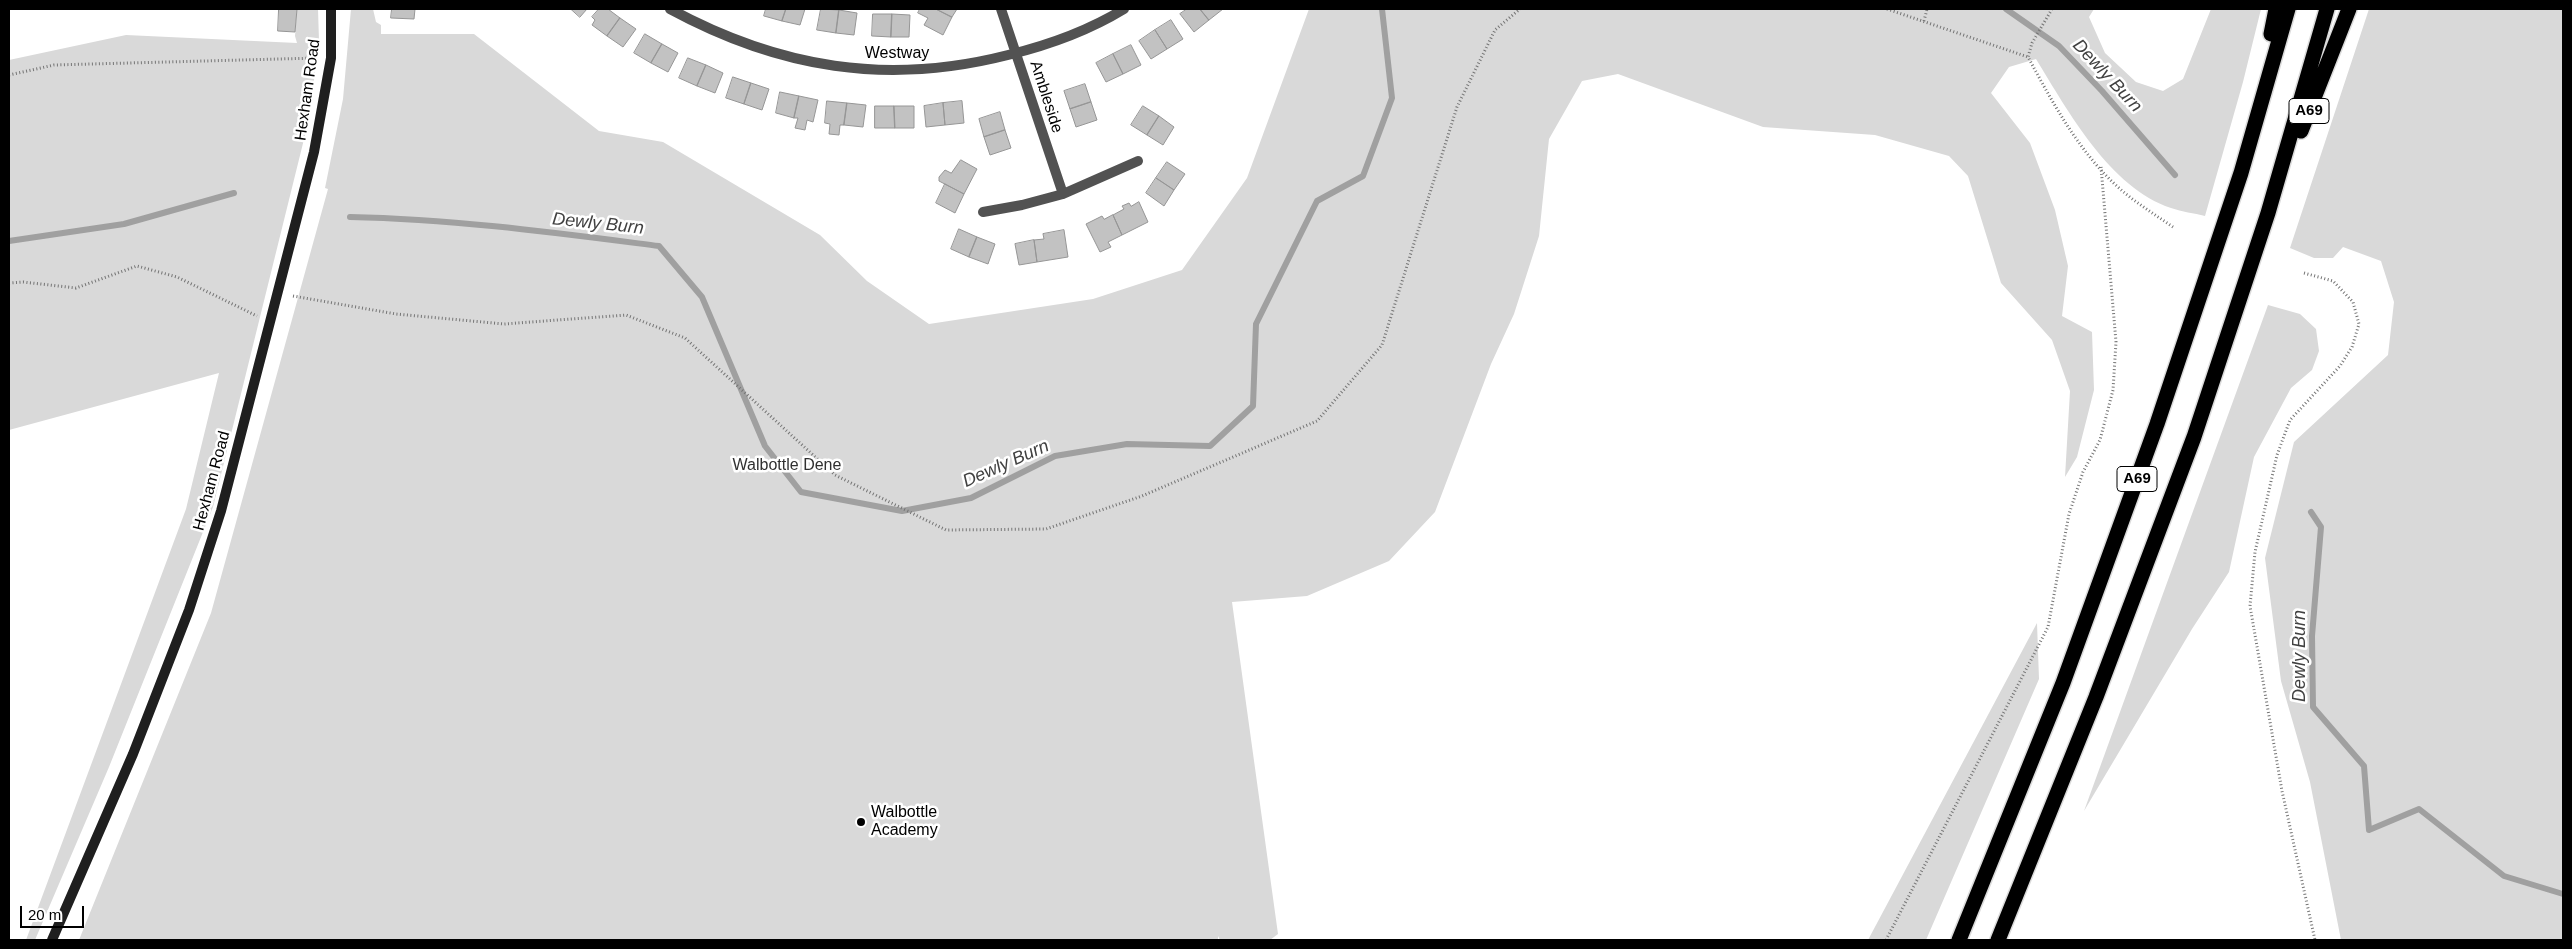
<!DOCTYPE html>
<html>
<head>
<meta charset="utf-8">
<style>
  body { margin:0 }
  #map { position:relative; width:2572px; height:949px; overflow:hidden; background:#fff; font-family:Helvetica,sans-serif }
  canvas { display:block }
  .frame { position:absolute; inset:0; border:10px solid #000; pointer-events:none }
  .scale { position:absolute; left:20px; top:906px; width:64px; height:22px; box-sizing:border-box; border:2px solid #000; border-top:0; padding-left:6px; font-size:15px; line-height:18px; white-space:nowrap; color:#000; -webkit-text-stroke:4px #fff; paint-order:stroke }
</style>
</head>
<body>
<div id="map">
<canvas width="2572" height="949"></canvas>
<div class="frame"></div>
<div class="scale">20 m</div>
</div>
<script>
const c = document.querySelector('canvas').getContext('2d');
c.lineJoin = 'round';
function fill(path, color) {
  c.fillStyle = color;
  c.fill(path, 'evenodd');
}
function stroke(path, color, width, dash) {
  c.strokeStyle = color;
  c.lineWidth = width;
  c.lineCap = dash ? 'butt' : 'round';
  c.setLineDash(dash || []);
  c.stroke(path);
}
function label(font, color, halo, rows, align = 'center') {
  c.font = font + ' Helvetica,sans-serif';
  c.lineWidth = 5;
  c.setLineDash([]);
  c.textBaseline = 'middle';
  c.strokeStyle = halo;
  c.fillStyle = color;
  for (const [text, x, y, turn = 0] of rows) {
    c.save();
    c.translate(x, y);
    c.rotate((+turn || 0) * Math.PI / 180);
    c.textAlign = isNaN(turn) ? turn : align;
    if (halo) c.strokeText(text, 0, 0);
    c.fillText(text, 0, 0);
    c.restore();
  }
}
const green = new Path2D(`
  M 297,9 L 318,9 L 319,41 L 309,119 L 213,507 L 109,767 L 35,940 L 26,940 L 186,509 L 219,373 L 9,430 L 9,60 L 126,35 L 297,43 L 295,36 Z
  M 351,9 L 373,9 L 376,22 L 381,25 L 381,34 L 474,34 L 599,131 L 663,142 L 820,235 L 867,281 L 929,324 L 1093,299 L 1182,270 L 1247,178 L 1309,9 L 2094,9 L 2089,17 L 2105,53 L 2136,82 L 2163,91 L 2183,79 L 2211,9 L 2261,9 L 2243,82 L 2205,216 C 2194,213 2182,212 2171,208 C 2110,188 2068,111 2036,59 L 2009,67 L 1991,93 L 2030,143 L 2055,210 L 2068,266 L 2062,316 L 2092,332 L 2094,390 L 2077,457 L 2065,477 L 2070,391 L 2052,340 L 2001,283 L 1968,176 L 1949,156 L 1875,135 L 1763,127 L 1618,74 L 1582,81 L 1549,139 L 1539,236 L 1514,314 L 1491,364 L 1435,512 L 1389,561 L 1307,596 L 1232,602 L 1278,934 L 1270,940 L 1220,940 L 1218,936 L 1218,940 L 79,940 L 211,613 L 328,189 L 325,188 L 343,99 Z
  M 2369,9 L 2563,9 L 2563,940 L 2341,940 L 2310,782 L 2281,681 L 2265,558 L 2294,442 L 2388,355 L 2394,302 L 2381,261 L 2343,247 L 2333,258 L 2314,258 L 2290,248 Z
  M 2268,305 L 2300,314 L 2316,329 L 2319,351 L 2312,370 L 2291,388 L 2254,457 L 2229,572 L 2192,629 L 2084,811 Z
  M 2037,623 L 2039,679 L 1926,940 L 1868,940 Z`);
const stream = new Path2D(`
  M 2006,9 L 2059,46 L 2102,91 L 2175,175
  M 350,217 C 454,219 557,233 659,246 L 702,297 L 765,446 L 801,492 L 902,511 L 971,498 L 1055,456 L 1127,444 L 1210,446 L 1253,406 L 1256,324 L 1317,201 L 1363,176 L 1392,98 L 1382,9
  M 9,241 L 124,224 L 234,193
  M 2311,512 L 2321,527 L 2312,636 L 2313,707 L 2364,766 L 2369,830 L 2419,809 L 2504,876 L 2563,894`);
const building = new Path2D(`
  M 279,9 L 297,9 L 295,32 L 278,31 Z
  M 392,9 L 415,9 L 414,19 L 391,18 Z
  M 571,9 L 587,9 L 580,17 Z
  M 599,9 L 608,9 L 620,18 L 607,36 L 592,25 L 595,20 L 592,17 Z
  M 766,9 L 786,9 L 782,21 L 764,16 Z
  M 786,9 L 805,9 L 800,25 L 782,21 Z
  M 821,9 L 839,10 L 836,33 L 817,30 Z
  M 920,9 L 936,9 L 952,17 L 943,35 L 924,25 L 928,18 L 918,13 Z
  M 936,9 L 957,9 L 952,17 Z
  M 1187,9 L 1200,9 L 1209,20 L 1194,32 L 1180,14 Z
  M 1200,9 L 1223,9 L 1209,20 Z
  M 839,10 L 857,13 L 854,35 L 836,33 Z
  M 873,14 L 892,14 L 891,37 L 872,36 Z
  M 892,14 L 910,15 L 909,37 L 891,37 Z
  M 620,18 L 636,29 L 623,47 L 607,36 Z
  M 1171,20 L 1183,39 L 1167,49 L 1155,30 Z
  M 1155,30 L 1167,49 L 1151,59 L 1139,41 Z
  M 645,34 L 662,44 L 651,63 L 634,53 Z
  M 662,44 L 678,53 L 668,72 L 651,63 Z
  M 1131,45 L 1141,65 L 1123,74 L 1113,54 Z
  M 1113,54 L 1123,74 L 1106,82 L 1096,63 Z
  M 688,58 L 706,65 L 697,86 L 679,78 Z
  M 706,65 L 723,73 L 715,93 L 697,86 Z
  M 733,77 L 751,83 L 744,104 L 726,98 Z
  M 751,83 L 769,89 L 762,110 L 744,104 Z
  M 1085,84 L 1091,102 L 1070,109 L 1064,91 Z
  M 780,92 L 799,96 L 794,118 L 776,113 Z
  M 799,96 L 818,100 L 813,122 L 807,120 L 805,130 L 795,128 L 798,118 L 794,118 Z
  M 827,101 L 847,103 L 844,125 L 840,125 L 839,135 L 829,134 L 830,124 L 825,123 Z
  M 962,101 L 964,123 L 945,125 L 943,103 Z
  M 1091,102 L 1097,120 L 1076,127 L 1070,109 Z
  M 847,103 L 866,105 L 863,127 L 844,125 Z
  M 943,103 L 945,125 L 926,127 L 924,106 Z
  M 875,106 L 894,106 L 895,128 L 875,128 Z
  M 894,106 L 914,106 L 914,128 L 895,128 Z
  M 1143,106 L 1159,116 L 1147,135 L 1131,125 Z
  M 1000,112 L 1005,130 L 984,137 L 979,119 Z
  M 1159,116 L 1174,127 L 1163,145 L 1147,135 Z
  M 1005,130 L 1011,148 L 990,155 L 984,137 Z
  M 961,160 L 977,169 L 964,194 L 939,181 L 939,177 L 945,170 L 951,173 Z
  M 1167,162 L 1185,174 L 1174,190 L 1156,178 Z
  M 1156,178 L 1174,190 L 1164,206 L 1146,193 Z
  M 945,184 L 964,194 L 955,213 L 936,203 Z
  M 1139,202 L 1148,222 L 1122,235 L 1113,215 L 1124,209 L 1122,206 L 1129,203 L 1131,206 Z
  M 1113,215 L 1122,235 L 1108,242 L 1111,247 L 1100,252 L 1086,224 L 1102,216 L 1104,219 Z
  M 959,229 L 977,237 L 969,257 L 951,249 Z
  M 1064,230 L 1068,257 L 1037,262 L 1034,240 L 1044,239 L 1043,234 Z
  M 977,237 L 995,244 L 988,264 L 969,257 Z
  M 1034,240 L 1037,262 L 1019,265 L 1015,244 Z`);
const path = new Path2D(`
  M 1887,9 L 2028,57
  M 2052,9 L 2032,43 L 2028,57 C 2054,105 2082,158 2126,194 C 2141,206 2157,216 2173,227
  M 1924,21 L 1927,9
  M 9,75 L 54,65 L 317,58
  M 2304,273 L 2333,281 L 2353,302 L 2359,324 L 2352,347 L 2340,366 L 2290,420 L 2277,455 L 2255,552 L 2250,606 L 2282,791 L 2315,940
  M 9,283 L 23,282 L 76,288 L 137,266 L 177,277 L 257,316
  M 293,296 L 396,314 L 504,324 L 626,315 L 685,338 L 835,475 L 946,530 L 1046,529 L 1142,496 L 1317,421 L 1382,345 L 1457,107 L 1495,30 L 1520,9
  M 1886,940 L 2048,627 L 2069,514 L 2083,472 L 2100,440 L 2113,390 L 2116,342 L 2101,167`);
const street = new Path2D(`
  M 670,9 C 779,68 887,86 1008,55 C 1049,45 1088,31 1124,9
  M 1001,9 L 1063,194
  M 983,212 L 1022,205 L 1063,194 L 1138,161`);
const secondary = new Path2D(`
  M 52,940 L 133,754 L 189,610 L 221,511 L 314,152 L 331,58 L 331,9`);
const highway = new Path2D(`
  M 2271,34 L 2276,9
  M 2301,131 L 2349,9
  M 1959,940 L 2063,683 L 2157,424 L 2241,173 L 2288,9
  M 1998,940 L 2096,697 L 2194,437 L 2268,213 L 2327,9`);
const markers = [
  [861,822,5,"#000"]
];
const shields = [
  [2309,111,40],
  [2137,479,40]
];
const shieldNames = [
  ["A69",2309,111],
  ["A69",2137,479]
];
const streetNames = [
  ["Westway",897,54],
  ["Hexham Road",308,90,-82],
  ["Ambleside",1046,97,72],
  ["Hexham Road",212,481,-75]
];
const parkNames = [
  ["Walbottle Dene",787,466]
];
const poiNames = [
  ["Walbottle",871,813],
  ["Academy",871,831]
];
const waterNames = [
  ["Dewly Burn",2107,76,47],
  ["Dewly Burn",598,224,6],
  ["Dewly Burn",1006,464,-24],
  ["Dewly Burn",2300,656,-90]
];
fill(green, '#d9d9d9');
stroke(stream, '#a0a0a0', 6);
fill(building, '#c2c2c2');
stroke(building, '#969696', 1);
stroke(highway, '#dbdbdb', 18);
stroke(path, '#747474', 3, [1, 2.5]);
stroke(street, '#525252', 10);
stroke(secondary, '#1f1f1f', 10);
stroke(highway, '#000', 15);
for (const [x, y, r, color] of markers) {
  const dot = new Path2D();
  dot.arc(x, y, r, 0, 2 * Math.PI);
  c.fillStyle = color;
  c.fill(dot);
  stroke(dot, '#fff', 2);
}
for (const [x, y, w] of shields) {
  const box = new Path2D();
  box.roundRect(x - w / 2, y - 12.5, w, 25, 4);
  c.fillStyle = '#fff';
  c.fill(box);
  stroke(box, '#000', 1);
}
label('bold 15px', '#000', null, shieldNames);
label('16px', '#000', '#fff', streetNames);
label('16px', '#303030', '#fff', parkNames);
label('16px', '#000', '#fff', poiNames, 'left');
label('italic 18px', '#414141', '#fff', waterNames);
</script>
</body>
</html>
